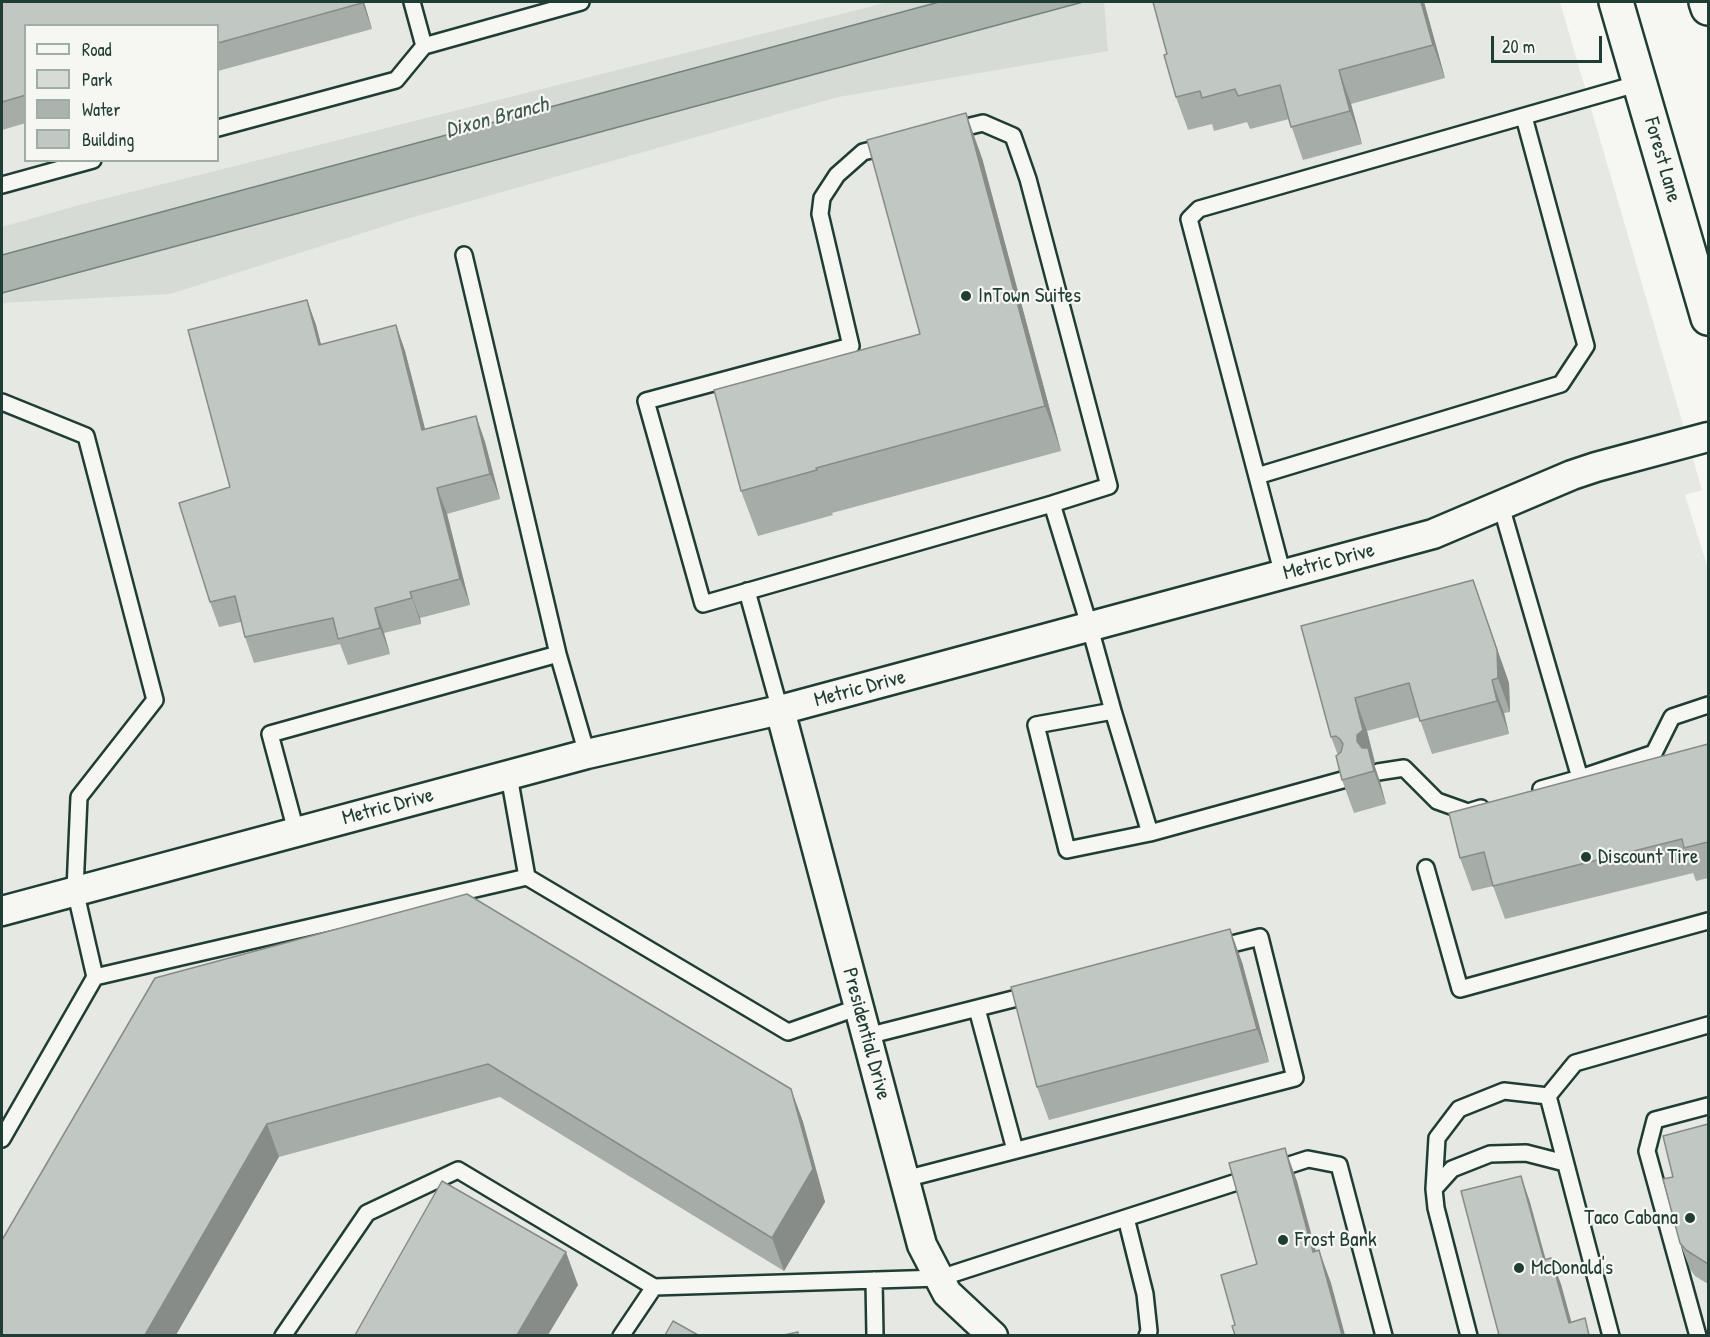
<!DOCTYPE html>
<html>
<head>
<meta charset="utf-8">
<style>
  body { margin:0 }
  #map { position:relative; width:1710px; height:1337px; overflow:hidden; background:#f6f6f2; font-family:"Patrick Hand",sans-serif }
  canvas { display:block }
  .frame { position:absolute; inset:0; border:3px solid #1f3d34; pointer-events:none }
  .legend { position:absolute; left:24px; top:24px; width:195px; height:138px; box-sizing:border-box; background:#f6f6f2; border:2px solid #a0aca6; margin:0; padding:8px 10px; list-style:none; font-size:18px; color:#1f3d34 }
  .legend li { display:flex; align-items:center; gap:12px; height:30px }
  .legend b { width:30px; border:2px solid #a0aca6 }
  .scale { position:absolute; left:1491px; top:36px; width:111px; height:27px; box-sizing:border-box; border:3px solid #1f3d34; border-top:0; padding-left:8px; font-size:18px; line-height:21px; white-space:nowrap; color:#1f3d34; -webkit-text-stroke:4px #f6f6f2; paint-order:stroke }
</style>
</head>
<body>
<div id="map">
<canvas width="1710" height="1337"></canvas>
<div class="frame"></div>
<ul class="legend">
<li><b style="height:8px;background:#f6f6f2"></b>Road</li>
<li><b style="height:16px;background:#d6dbd6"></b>Park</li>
<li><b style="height:16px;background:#aab3ae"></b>Water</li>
<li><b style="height:16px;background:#c1c8c3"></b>Building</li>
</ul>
<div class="scale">20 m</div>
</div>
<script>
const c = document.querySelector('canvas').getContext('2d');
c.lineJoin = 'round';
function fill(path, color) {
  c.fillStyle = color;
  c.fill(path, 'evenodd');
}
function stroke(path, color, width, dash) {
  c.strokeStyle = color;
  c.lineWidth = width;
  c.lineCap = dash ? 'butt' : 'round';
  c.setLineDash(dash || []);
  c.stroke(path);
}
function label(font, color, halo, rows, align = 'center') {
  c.font = font + ' "Patrick Hand",sans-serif';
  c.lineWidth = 4.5;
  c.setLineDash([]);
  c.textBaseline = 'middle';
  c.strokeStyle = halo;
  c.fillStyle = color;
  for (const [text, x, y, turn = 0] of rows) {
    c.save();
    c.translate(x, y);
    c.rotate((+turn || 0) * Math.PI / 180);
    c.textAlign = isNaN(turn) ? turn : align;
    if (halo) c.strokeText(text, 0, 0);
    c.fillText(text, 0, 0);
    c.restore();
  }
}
const built = new Path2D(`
  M 2,2 L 1560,2 L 1702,490 L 1685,495 L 1708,569 L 1708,1335 L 2,1336 ZM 26,26 L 218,26 L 218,160 L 26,160 Z`);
const green = new Path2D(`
  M 889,2 L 1104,2 L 1108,51 L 838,97 L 410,218 L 170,294 L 2,303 L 2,227 L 83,204 Z`);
const water = new Path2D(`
  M 939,2 L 1083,2 L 2,293 L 2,255 Z`);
const service = new Path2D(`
  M 412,2 L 424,46 L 581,2
  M 983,123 L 1013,136 L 1028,179 L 1109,486 L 1052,504 L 703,604 L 646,401 L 851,346 L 820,214 L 822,198 L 837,175 L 863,152 Z
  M 218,128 L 396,80 L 424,46
  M 2,185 L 93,160
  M 464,255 L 558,654
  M 2,402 L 86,436 L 155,700 L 79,797 L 75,890 L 95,977 L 2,1139
  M 1257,476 L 1561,384 L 1586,346 L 1524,117
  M 1052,504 L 1090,628 L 1113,711 L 1036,725 L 1067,850 L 1150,833 L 1113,711
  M 1501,506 L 1580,778 L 1654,753 L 1672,717 L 1708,705
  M 1283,575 L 1189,219 L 1199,209 L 1640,83
  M 747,591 L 780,710
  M 1378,772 L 1404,768 L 1437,801 L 1468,812 L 1481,808
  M 509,776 L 527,877
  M 1541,789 L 1580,778
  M 296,831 L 270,734 L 558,654 L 587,754
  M 1150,833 L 1346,779
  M 1426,868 L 1460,989 L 1708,921
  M 95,977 L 527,877 L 788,1032 L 859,1007
  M 977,1009 L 1015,1150
  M 867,1036 L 1033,994
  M 905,1179 L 1295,1078 L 1260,937 L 1216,948
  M 1434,1189 L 1452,1169 L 1490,1154 L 1526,1153 L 1565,1163
  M 1126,1218 L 1145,1294 L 1149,1331 L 1147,1336
  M 874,1280 L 875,1336
  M 283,1336 L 367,1213 L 458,1170 L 654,1287 L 940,1278 L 1308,1159 L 1339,1165 L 1384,1336
  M 621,1336 L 654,1287
  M 1469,1336 L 1436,1208 L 1434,1189 L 1437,1138 L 1459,1109 L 1504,1091 L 1548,1096
  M 1611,1336 L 1548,1096 L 1575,1063 L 1708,1025
  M 1698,1336 L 1647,1151 L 1655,1120 L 1708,1106`);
const minor = new Path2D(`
  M 780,710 L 922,1245 L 947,1293 L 993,1336
  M 2,911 L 587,754 L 780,710 L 1433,534 L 1572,475 L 1596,467 L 1708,437`);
const secondary = new Path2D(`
  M 1616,2 L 1708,318
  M 1706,2 L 1708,8`);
const wall = new Path2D(`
  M 2,2 L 364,2 L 372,29 L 218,71 L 218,26 L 26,26 L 26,123 L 2,130 Z
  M 1153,2 L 1424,2 L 1445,78 L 1351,104 L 1362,144 L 1303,160 L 1289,119 L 1250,129 L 1247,122 L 1214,131 L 1212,124 L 1188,130 L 1176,97 L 1167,54 Z
  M 982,158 L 1061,451 L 832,513 L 833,515 L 758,536 L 741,491 L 920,334 Z
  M 307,300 L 316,325 L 321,345 L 396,325 L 405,351 L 425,429 L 476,416 L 485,442 L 500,499 L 447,514 L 470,605 L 420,618 L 421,624 L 384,633 L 390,654 L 348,665 L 340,644 L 254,663 L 245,637 L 241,622 L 219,627 L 210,602 L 230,487 Z
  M 1473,580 L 1509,683 L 1510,712 L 1504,713 L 1509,734 L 1432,754 L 1419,717 L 1367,731 L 1375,763 L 1374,764 L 1380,782 L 1386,804 L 1354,813 L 1342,780 L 1338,755 L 1331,737 L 1301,626 Z
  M 1708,744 L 1708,878 L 1696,881 L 1693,873 L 1505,919 L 1493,886 L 1472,891 L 1460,858 Z
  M 1242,962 L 1269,1062 L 1049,1120 L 1037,1087 Z
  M 155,978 L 791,1089 L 803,1122 L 825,1202 L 784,1271 L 500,1097 L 279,1157 Z
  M 1708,1124 L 1708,1284 L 1695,1276 L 1690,1269 L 1680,1243 Z`);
const shadedWall = new Path2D(`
  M 362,2 L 364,2 L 372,29 Z
  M 1421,2 L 1424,2 L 1445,78 L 1433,45 Z
  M 1339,70 L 1351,104 L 1362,144 L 1350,111 Z
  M 966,113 L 982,158 L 1061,451 L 1045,406 Z
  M 307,300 L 316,325 L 328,371 L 319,345 Z
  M 396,325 L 405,351 L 432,456 L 422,430 Z
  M 476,416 L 485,442 L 500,499 L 490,474 Z
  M 437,488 L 447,514 L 470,605 L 460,579 Z
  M 1473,580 L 1509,683 L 1510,712 L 1498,678 Z
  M 410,592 L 420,618 L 421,624 L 412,598 Z
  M 375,608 L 384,633 L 390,654 L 380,628 Z
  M 1492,680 L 1504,713 L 1509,734 L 1497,701 Z
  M 1355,698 L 1367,731 L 1375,763 L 1374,764 L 1380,782 L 1386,804 L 1374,771 L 1369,768 L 1369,774 L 1357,741 Z
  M 1230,929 L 1242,962 L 1269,1062 L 1257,1029 Z
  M 791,1089 L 803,1122 L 825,1202 L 784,1271 L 772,1238 Z
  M 267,1124 L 279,1157 L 176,1335 L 145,1335 Z
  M 1285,1148 L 1297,1181 L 1325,1285 L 1313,1252 Z
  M 1521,1176 L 1530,1202 L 1553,1286 L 1544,1260 Z
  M 1319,1250 L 1331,1283 L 1345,1335 L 1342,1335 Z
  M 566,1252 L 578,1285 L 548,1335 L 517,1335 Z
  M 1551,1258 L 1561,1284 L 1575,1335 L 1569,1323 Z`);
const building = new Path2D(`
  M 2,2 L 362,2 L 362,3 L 218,43 L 218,26 L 26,26 L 26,95 L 2,102 Z
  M 1153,2 L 1421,2 L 1433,45 L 1339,70 L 1350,111 L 1291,127 L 1280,85 L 1238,96 L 1235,89 L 1202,98 L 1200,91 L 1176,97 L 1164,55 L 1167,54 Z
  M 966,113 L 1045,406 L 816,468 L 817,470 L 741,491 L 714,390 L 920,334 L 867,140 Z
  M 307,300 L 319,345 L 396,325 L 422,430 L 476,416 L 490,474 L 437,488 L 460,579 L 410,592 L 412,598 L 375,608 L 380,628 L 338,639 L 333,618 L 245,637 L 235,596 L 210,602 L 179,503 L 230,487 L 188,330 Z
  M 1473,580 L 1497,650 L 1498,678 L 1492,680 L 1497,701 L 1420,721 L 1409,683 L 1355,698 L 1363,730 L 1357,735 L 1357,741 L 1362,748 L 1368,748 L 1374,771 L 1342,780 L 1336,756 L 1341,752 L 1343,744 L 1340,739 L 1336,736 L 1331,737 L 1301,626 Z
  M 1708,744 L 1708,842 L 1684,848 L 1682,839 L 1493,886 L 1484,852 L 1460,858 L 1449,813 Z
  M 467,894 L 791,1089 L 813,1169 L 772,1238 L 488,1064 L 267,1124 L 145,1335 L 2,1335 L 2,1240 L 155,978 Z
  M 1230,929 L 1257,1029 L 1037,1087 L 1011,987 Z
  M 1708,1124 L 1708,1264 L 1686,1250 L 1680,1243 L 1663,1179 L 1673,1177 L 1663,1136 Z
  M 1285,1148 L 1313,1252 L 1319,1250 L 1342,1335 L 1235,1335 L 1232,1326 L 1235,1325 L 1221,1275 L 1257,1264 L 1229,1163 Z
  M 1521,1176 L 1544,1260 L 1551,1258 L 1569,1323 L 1585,1318 L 1589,1335 L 1499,1335 L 1461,1191 Z
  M 442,1181 L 566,1252 L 517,1335 L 355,1335 Z
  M 673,1321 L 698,1335 L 665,1335 Z
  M 798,1332 L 798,1335 L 784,1335 Z`);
const markers = [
  [966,296,6,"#1f3d34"],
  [1586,857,6,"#1f3d34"],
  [1690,1218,6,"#1f3d34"],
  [1283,1240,6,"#1f3d34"],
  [1519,1268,6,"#1f3d34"]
];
const streetNames = [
  ["Forest Lane",1662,160,74],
  ["Metric Drive",1329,562,-15],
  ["Metric Drive",860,689,-15],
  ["Metric Drive",388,807,-15],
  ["Presidential Drive",866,1034,75]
];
const poiNames = [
  ["InTown Suites",978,296],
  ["Discount Tire",1598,857],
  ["Taco Cabana",1678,1218,"right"],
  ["Frost Bank",1295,1240],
  ["McDonald's",1531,1268]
];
const waterNames = [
  ["Dixon Branch",497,118,-15]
];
fill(built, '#e6e8e4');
fill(green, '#d6dbd6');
fill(water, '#aab3ae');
stroke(water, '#72847d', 1.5);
stroke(service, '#1f3d34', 20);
stroke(minor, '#1f3d34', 33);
stroke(secondary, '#1f3d34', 38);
stroke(service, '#f6f6f2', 15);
stroke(minor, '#f6f6f2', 28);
stroke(secondary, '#f6f6f2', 33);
fill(wall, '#a6aca8');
fill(shadedWall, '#878c88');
fill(building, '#c1c8c3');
stroke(building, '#878c88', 1.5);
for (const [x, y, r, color] of markers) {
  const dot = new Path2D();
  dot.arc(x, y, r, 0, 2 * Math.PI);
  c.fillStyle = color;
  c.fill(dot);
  stroke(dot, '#f6f6f2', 2);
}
label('21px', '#1f3d34', '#f6f6f2', streetNames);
label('21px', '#1f3d34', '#f6f6f2', poiNames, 'left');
label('italic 22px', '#425a52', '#f6f6f2', waterNames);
</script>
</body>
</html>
